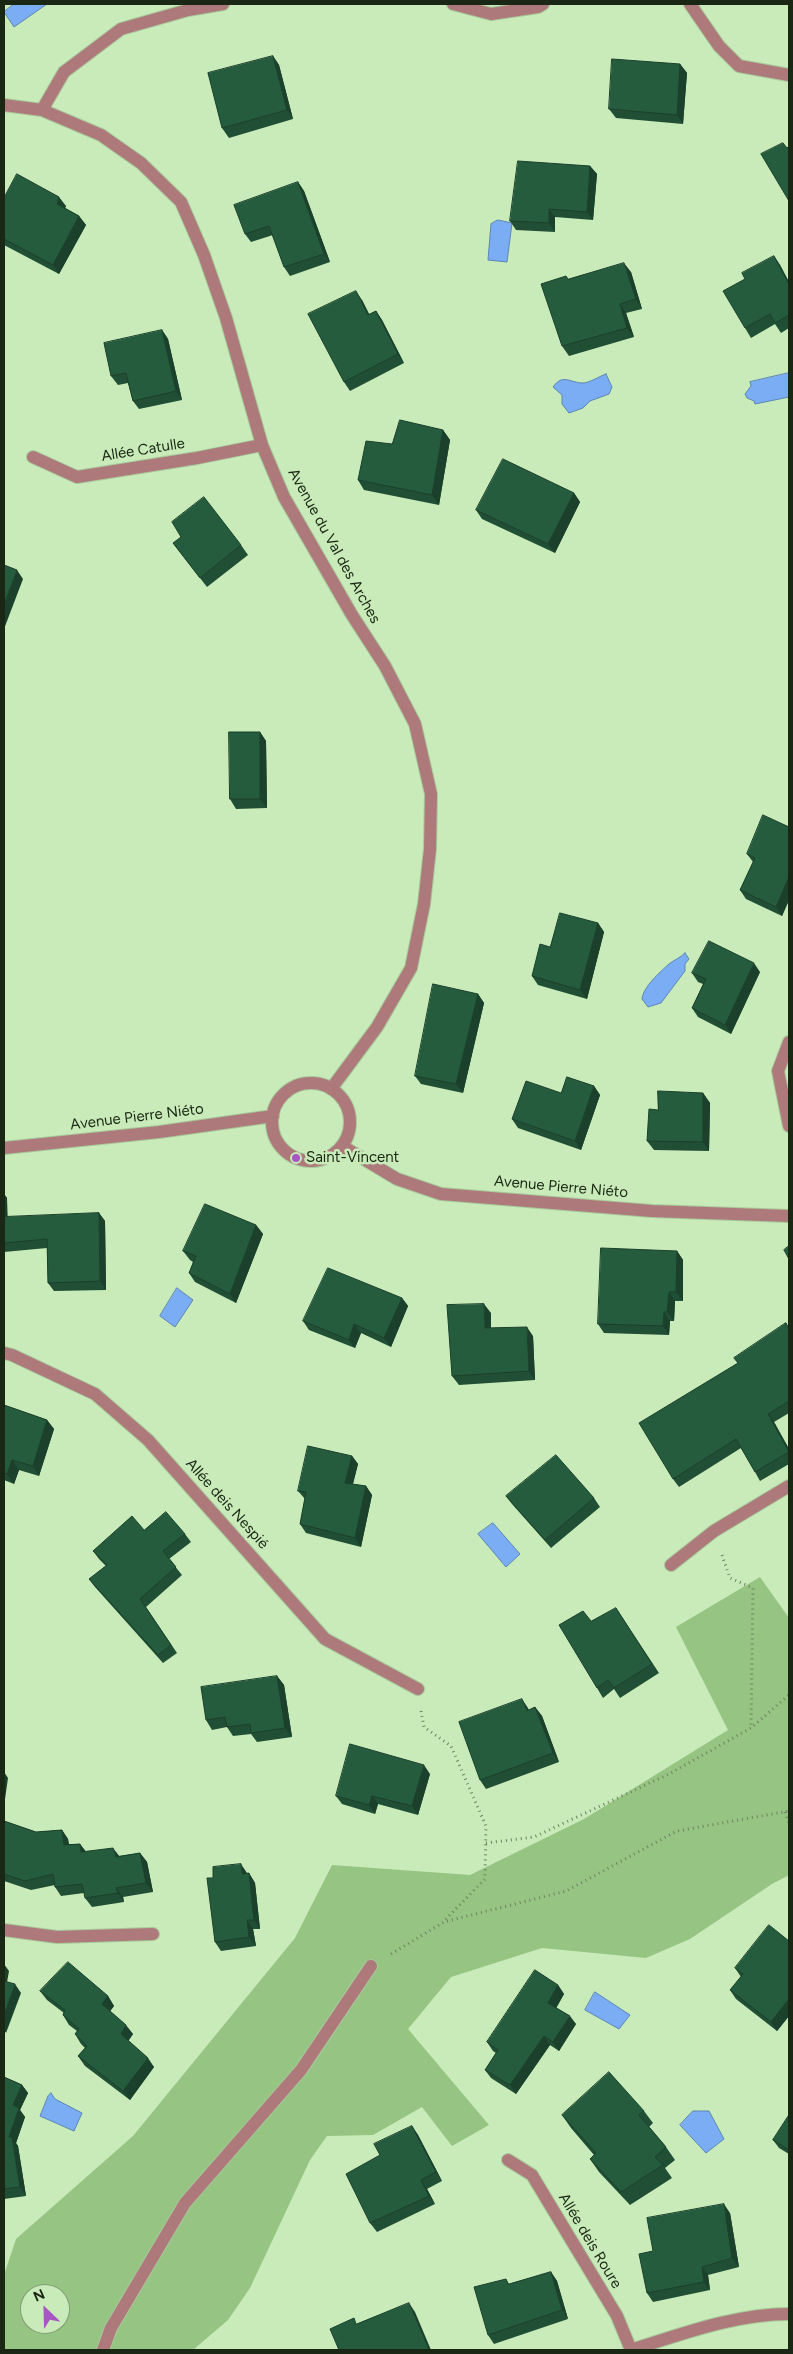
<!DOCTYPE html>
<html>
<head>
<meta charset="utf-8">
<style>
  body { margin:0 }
  #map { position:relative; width:793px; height:2354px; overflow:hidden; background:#c8ebb9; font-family:Figtree,sans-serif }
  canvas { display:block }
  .frame { position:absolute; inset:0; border:5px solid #1a2714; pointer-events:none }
  .north { position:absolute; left:20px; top:2284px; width:50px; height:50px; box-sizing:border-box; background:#c8ebb9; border:1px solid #829d77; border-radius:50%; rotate:336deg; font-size:14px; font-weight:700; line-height:20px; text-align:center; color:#1a2714 }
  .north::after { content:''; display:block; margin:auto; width:18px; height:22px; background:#a956c5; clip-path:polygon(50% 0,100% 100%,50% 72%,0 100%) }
</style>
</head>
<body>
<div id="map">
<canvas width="793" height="2354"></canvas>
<div class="frame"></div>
<div class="north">N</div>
</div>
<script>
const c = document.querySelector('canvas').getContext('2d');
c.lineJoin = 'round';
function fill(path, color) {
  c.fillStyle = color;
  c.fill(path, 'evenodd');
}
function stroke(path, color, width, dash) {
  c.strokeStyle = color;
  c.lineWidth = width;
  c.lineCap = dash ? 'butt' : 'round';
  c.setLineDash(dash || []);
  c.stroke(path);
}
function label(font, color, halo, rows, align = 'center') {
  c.font = font + ' Figtree,sans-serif';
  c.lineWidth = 5;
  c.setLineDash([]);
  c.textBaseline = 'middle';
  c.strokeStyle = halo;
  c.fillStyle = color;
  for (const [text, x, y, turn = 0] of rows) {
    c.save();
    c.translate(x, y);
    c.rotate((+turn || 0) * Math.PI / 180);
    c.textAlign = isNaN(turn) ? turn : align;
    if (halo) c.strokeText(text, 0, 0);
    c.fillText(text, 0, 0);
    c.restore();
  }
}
const green = new Path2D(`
  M 760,1577 L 789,1618 L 789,1875 L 772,1884 L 690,1939 L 646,1958 L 542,1948 L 451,1977 L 408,2029 L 489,2125 L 452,2146 L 422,2107 L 373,2135 L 327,2136 L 310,2160 L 250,2288 L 228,2320 L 193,2350 L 4,2350 L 4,2275 L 16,2239 L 133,2136 L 295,1938 L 332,1865 L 470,1875 L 584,1819 L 728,1730 L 676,1627 ZM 30,2294 L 60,2294 L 60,2324 L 30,2324 Z`);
const water = new Path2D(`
  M 14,4 L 47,4 L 14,27 L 4,12 Z
  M 498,220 L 512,223 L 507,262 L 488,260 L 491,224 Z
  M 789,373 L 789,397 L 755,404 L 754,401 L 747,398 L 745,394 L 751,386 L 750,382 Z
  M 606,374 L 612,387 L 609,394 L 590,401 L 583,408 L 569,413 L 562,404 L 562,395 L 553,387 C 563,373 570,383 583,383 C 589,383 600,376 606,374 Z
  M 685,953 L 689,959 L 685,964 L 685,971 L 661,1003 L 648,1007 L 642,999 C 643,987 660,972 669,964 C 674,960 680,958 685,953 Z
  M 177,1288 L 193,1300 L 175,1327 L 160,1316 Z
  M 493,1523 L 520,1554 L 506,1567 L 478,1534 Z
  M 595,1992 L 630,2015 L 619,2029 L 585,2010 Z
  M 51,2093 L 55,2099 L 82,2113 L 74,2131 L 40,2116 L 48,2096 Z
  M 693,2111 L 709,2111 L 724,2139 L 706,2153 L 680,2125 Z`);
const path = new Path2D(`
  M 722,1555 L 730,1578 L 753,1588 L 751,1727
  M 421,1711 L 424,1727 L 451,1746 L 486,1826 L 485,1879 L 444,1921
  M 785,1812 L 789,1823
  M 486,1843 L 534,1837 L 669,1774 L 751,1728 L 789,1695
  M 391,1954 L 444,1922 L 566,1891 L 677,1831 L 789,1811`);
const minor = new Path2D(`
  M 453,4 L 491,14 L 538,7 L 543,4
  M 690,4 L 719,46 L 739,66 L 789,75
  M 4,105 L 42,110 L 101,135 L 141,163 L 181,202 L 204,255 L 226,318 L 262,445 L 284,497 L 352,615 L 385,666 L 415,724 L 431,794 L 430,849 L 424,904 L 411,968 L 377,1027 L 331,1089
  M 42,110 L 64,72 L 121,29 L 188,10 L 223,4
  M 33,457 L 77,477 L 197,458 L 262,445
  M 789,1042 L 778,1071 L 789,1126
  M272 1122a39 39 0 1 1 78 0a39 39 0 1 1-78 0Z
  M 342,1146 L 397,1179 L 441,1194 L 652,1211 L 789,1216
  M 4,1148 L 159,1132 L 273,1116
  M 4,1353 L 12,1355 L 95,1394 L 148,1440 L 325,1639 L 418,1689
  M 671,1565 L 714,1531 L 789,1486
  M 4,1930 L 57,1937 L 153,1934
  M 508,2160 L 532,2175 L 617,2316 L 631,2350
  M 103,2350 L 111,2328 L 185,2203 L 301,2070 L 371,1966
  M 631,2350 C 682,2334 735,2314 789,2314`);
const wall = new Path2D(`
  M 273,56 L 279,65 L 293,119 L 229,138 L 222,128 Z
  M 680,64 L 687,73 L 683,124 L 616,118 L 609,109 Z
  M 590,166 L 597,174 L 593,220 L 555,217 L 555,232 L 516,230 L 510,221 Z
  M 298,182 L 304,191 L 330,262 L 290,276 L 284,267 L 273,235 L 251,242 L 245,234 Z
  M 4,198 L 66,206 L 65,208 L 79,216 L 86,225 L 59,274 L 4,245 Z
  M 774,256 L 780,265 L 789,282 L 789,328 L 781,333 L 775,324 L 751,338 L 745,328 Z
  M 631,272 L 642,309 L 626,313 L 634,337 L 569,356 L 562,346 L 568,279 Z
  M 362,300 L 369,314 L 376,311 L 382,320 L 404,363 L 350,391 L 344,382 Z
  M 162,330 L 168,339 L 182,400 L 139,409 L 133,401 L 128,383 L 118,385 L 111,376 Z
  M 443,430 L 450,440 L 439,505 L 364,490 L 358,480 L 392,444 Z
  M 574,493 L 580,502 L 555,553 L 482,519 L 476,510 Z
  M 173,543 L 241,545 L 248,555 L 207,587 Z
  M 260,732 L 266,741 L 267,808 L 236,809 L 230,799 Z
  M 789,827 L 789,900 L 782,916 L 746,899 L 740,890 L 753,862 L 747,854 Z
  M 598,923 L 604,932 L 587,999 L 538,985 L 532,976 L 550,947 Z
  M 760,972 L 731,1034 L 698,1017 L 692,1008 L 703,984 L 698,982 L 692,973 Z
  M 478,994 L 484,1003 L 463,1093 L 421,1084 L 415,1076 Z
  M 594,1086 L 600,1095 L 581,1150 L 518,1128 L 512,1119 L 561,1093 Z
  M 703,1093 L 710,1103 L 709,1151 L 654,1150 L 647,1141 L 658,1110 Z
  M 4,1194 L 7,1198 L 7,1217 L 99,1213 L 105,1221 L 106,1290 L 54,1291 L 48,1283 L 47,1248 L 4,1252 Z
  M 256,1225 L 263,1234 L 236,1303 L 195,1282 L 189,1273 L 193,1262 L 190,1260 L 183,1251 Z
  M 677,1251 L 683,1260 L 683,1301 L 675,1301 L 674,1321 L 670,1321 L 669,1335 L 604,1333 L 598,1324 Z
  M 402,1298 L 408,1306 L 391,1347 L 361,1333 L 355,1348 L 309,1330 L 303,1321 Z
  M 491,1313 L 491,1328 L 533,1336 L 535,1380 L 459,1385 L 452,1376 Z
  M 786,1323 L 789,1328 L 789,1413 L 774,1422 L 789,1449 L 789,1464 L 760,1481 L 755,1472 L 741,1448 L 679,1487 L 673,1479 L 738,1363 Z
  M 4,1405 L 47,1420 L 54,1429 L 39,1476 L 19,1470 L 14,1484 L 4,1480 Z
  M 352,1456 L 358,1464 L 353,1484 L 366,1486 L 372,1495 L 361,1547 L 306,1533 L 300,1524 L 305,1499 L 298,1491 Z
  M 506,1496 L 594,1498 L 600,1507 L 551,1548 L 512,1504 Z
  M 144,1530 L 185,1534 L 191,1542 L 169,1559 L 182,1575 L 146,1607 L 177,1653 L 163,1663 L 95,1587 L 89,1579 L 106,1566 L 99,1559 L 93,1551 Z
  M 616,1608 L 659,1673 L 620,1698 L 614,1689 L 603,1698 L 597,1688 Z
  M 277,1676 L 284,1685 L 292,1737 L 257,1742 L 251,1734 L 233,1736 L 227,1727 L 212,1730 L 206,1720 Z
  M 535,1707 L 542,1716 L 559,1762 L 486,1789 L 480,1780 L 528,1708 L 528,1710 Z
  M 430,1774 L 418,1815 L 378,1804 L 375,1814 L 342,1804 L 336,1796 Z
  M 4,1821 L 36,1832 L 62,1830 L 68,1839 L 69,1844 L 80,1844 L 86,1852 L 119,1856 L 140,1853 L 147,1862 L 153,1892 L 123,1897 L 124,1902 L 92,1907 L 85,1898 L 84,1893 L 61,1896 L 55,1887 L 55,1885 L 31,1890 L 4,1881 Z
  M 249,1873 L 255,1883 L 260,1929 L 253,1929 L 256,1946 L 221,1951 L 215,1942 L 213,1878 Z
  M 789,1941 L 789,2016 L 777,2031 L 736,1999 L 730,1990 L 741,1977 L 735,1968 Z
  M 558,1985 L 564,1994 L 556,2008 L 576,2024 L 559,2051 L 550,2045 L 516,2094 L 491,2078 L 485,2070 L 496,2053 L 493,2051 L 487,2042 Z
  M 40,1991 L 108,1996 L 114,2006 L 110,2011 L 133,2034 L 128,2041 L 154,2067 L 130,2100 L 85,2066 L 78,2056 L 85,2048 L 81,2044 L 75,2034 L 77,2031 L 69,2025 L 63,2015 L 64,2013 L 47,2000 Z
  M 4,2077 L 22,2085 L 28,2093 L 20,2110 L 25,2117 L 16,2143 L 18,2146 L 26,2196 L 4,2199 Z
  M 644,2111 L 653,2123 L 649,2127 L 666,2147 L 675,2160 L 665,2168 L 672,2178 L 630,2205 L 599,2172 L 590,2159 L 594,2155 L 571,2128 L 562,2115 Z
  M 789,2115 L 789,2154 L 779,2148 L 773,2140 Z
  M 412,2126 L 418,2135 L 442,2181 L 427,2189 L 435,2204 L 377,2232 L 370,2223 L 380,2155 Z
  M 730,2213 L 739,2267 L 708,2275 L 710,2290 L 653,2302 L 647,2293 L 653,2251 Z
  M 551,2272 L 557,2281 L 568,2319 L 494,2344 L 488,2335 L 506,2279 L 509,2284 Z`);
const shadedWall = new Path2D(`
  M 273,56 L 279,65 L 293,119 L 287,110 Z
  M 680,64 L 687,73 L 683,124 L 677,115 Z
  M 590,166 L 597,174 L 593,220 L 587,212 Z
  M 298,182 L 304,191 L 330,262 L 324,254 Z
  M 59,197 L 66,206 L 63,213 L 57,204 Z
  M 549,209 L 555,217 L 555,232 L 549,223 Z
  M 79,216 L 86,225 L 59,274 L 53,265 Z
  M 774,256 L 780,265 L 789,282 L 789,284 Z
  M 624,263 L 631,272 L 642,309 L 636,299 Z
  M 356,291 L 362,300 L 374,324 L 368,315 Z
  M 620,304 L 626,313 L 634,337 L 627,328 Z
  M 376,311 L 382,320 L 404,363 L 398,354 Z
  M 162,330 L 168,339 L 182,400 L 176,391 Z
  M 443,430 L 450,440 L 439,505 L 432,495 Z
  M 574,493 L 580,502 L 555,553 L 548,544 Z
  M 17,570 L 23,579 L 4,629 L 4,604 Z
  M 260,732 L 266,741 L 267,808 L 260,799 Z
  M 789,877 L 789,900 L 782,916 L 776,907 Z
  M 598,923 L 604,932 L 587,999 L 580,990 Z
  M 754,963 L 760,972 L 731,1034 L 725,1025 Z
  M 478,994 L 484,1003 L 463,1093 L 456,1084 Z
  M 594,1086 L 600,1095 L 581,1150 L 575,1141 Z
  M 703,1093 L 710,1103 L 709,1151 L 703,1142 Z
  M 4,1194 L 7,1198 L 8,1226 L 4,1220 Z
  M 99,1213 L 105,1221 L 106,1290 L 100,1281 Z
  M 256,1225 L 263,1234 L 236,1303 L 230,1294 Z
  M 677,1251 L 683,1260 L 683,1301 L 676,1292 Z
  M 669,1292 L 675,1301 L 674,1321 L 667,1312 Z
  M 402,1298 L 408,1306 L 391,1347 L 384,1338 Z
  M 484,1304 L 491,1313 L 491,1337 L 485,1328 Z
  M 664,1312 L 670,1321 L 669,1335 L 663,1326 Z
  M 354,1324 L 361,1333 L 355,1348 L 349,1340 Z
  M 527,1327 L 533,1336 L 535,1380 L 529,1371 Z
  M 768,1414 L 774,1422 L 789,1449 L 789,1451 Z
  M 47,1420 L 54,1429 L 39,1476 L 33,1466 Z
  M 352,1456 L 358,1464 L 351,1491 L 345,1483 Z
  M 12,1460 L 19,1470 L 14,1484 L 7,1474 Z
  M 366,1486 L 372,1495 L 361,1547 L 355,1538 Z
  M 277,1676 L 284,1685 L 292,1737 L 285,1728 Z
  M 522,1699 L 528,1708 L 533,1719 L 527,1711 Z
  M 535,1707 L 542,1716 L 559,1762 L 553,1753 Z
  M 424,1765 L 430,1774 L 418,1815 L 412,1806 Z
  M 4,1772 L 8,1778 L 4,1806 Z
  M 372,1796 L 378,1804 L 375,1814 L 369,1805 Z
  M 62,1830 L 68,1839 L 70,1854 L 64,1845 Z
  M 80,1844 L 87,1853 L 81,1852 Z
  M 113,1848 L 120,1857 L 116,1857 Z
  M 140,1853 L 147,1862 L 153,1892 L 146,1883 Z
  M 241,1864 L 247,1873 L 249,1883 L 242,1874 Z
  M 249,1873 L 255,1883 L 260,1929 L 254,1920 Z
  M 116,1888 L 123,1897 L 124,1902 L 118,1893 Z
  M 247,1920 L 253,1929 L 256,1946 L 249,1937 Z
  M 4,1964 L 9,1971 L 6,1988 L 4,1985 Z
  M 15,1984 L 21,1993 L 6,2033 L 4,2030 L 4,2015 Z
  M 558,1985 L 564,1994 L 554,2012 L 548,2003 Z
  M 108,1996 L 114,2006 L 108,2014 L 102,2004 Z
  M 789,1999 L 789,2016 L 777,2031 L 771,2022 Z
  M 570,2016 L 576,2024 L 559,2051 L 553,2042 Z
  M 126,2025 L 133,2034 L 127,2043 L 121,2034 Z
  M 544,2036 L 550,2045 L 516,2094 L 510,2085 Z
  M 148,2058 L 154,2067 L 130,2100 L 123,2091 Z
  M 22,2085 L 28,2093 L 20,2110 L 25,2117 L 16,2143 L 18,2146 L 26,2196 L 20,2187 L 9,2137 L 13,2105 Z
  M 412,2126 L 418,2135 L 442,2181 L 436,2172 Z
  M 421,2180 L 427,2189 L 435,2204 L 429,2196 Z
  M 724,2204 L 730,2213 L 739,2267 L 732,2258 Z
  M 702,2267 L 708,2275 L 710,2290 L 704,2282 Z
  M 551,2272 L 557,2281 L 568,2319 L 562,2310 Z
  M 409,2303 L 415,2312 L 431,2350 L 429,2350 Z`);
const building = new Path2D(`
  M 273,56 L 287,110 L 222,128 L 208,73 Z
  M 612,59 L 680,64 L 677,115 L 609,109 Z
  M 783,143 L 787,148 L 789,146 L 789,201 L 761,154 Z
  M 518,161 L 590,166 L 587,212 L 549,209 L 549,223 L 510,221 Z
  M 17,174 L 59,197 L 57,204 L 79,216 L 53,265 L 4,239 L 4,198 Z
  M 298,182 L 324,254 L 284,267 L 269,226 L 245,234 L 234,205 Z
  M 774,256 L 789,284 L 789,315 L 775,323 L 770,314 L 745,328 L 723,291 L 745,279 L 742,273 Z
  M 624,263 L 636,299 L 620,304 L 627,328 L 562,346 L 541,284 L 566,276 L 568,279 Z
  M 356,291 L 368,315 L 376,311 L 398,354 L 344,382 L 308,314 Z
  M 162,330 L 176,391 L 133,401 L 126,373 L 111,376 L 104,343 Z
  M 400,420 L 443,430 L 432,495 L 358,480 L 366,441 L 392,444 Z
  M 503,459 L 574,493 L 548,544 L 476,510 Z
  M 204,497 L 241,545 L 200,578 L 173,543 L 181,537 L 172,522 Z
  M 4,565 L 17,570 L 4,604 Z
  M 229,732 L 260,732 L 260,799 L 230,799 Z
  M 763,815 L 789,827 L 789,877 L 776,907 L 740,890 L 755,858 L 747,854 Z
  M 560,913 L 598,923 L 580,990 L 532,976 L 540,944 L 550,947 Z
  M 709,941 L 754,963 L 725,1025 L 692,1008 L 706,979 L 692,973 Z
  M 433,984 L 478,994 L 456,1084 L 415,1076 Z
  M 567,1077 L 594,1086 L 575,1141 L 512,1119 L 526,1081 L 561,1093 Z
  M 658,1091 L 703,1093 L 703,1142 L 647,1141 L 649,1109 L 658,1110 Z
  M 205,1204 L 256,1225 L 230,1294 L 189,1273 L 196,1256 L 183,1251 Z
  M 99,1213 L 100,1281 L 48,1283 L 47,1239 L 4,1243 L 4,1217 Z
  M 789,1246 L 789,1259 L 784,1250 Z
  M 601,1248 L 677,1251 L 676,1292 L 669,1292 L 667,1312 L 664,1312 L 663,1326 L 598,1324 Z
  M 328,1268 L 402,1298 L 384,1338 L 354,1324 L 349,1340 L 303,1321 Z
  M 484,1304 L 485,1328 L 527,1327 L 529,1371 L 452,1376 L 447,1305 Z
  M 786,1323 L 789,1329 L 789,1401 L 768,1414 L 789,1452 L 755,1472 L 736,1439 L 673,1479 L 639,1423 L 738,1363 L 734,1358 Z
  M 4,1405 L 47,1420 L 33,1466 L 12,1460 L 7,1474 L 4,1473 Z
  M 308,1446 L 352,1456 L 345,1483 L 366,1486 L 355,1538 L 300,1524 L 306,1492 L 298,1491 Z
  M 556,1455 L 594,1498 L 545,1540 L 506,1496 Z
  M 166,1512 L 185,1534 L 163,1551 L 176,1567 L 140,1599 L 171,1645 L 158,1655 L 89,1579 L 107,1565 L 93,1551 L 132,1516 L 144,1530 Z
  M 616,1608 L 652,1664 L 614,1688 L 608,1680 L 597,1688 L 559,1625 L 583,1611 L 591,1621 Z
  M 277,1676 L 285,1728 L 251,1733 L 250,1724 L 227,1727 L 225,1717 L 206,1720 L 201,1687 Z
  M 522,1699 L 527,1711 L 535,1707 L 553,1753 L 480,1780 L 459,1722 Z
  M 350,1744 L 424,1765 L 412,1806 L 372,1796 L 369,1805 L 336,1796 Z
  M 4,1821 L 36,1832 L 62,1830 L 64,1845 L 80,1844 L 81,1852 L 113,1848 L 116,1857 L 140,1853 L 146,1883 L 116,1888 L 118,1893 L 85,1898 L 82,1884 L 55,1887 L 53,1874 L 25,1881 L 4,1874 Z
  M 241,1864 L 242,1874 L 249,1873 L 254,1920 L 247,1920 L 249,1937 L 215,1942 L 207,1878 L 213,1878 L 213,1867 Z
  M 769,1925 L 789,1941 L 789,1999 L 771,2022 L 730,1990 L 743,1974 L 735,1968 Z
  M 68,1962 L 108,1996 L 102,2004 L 126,2025 L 121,2034 L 148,2058 L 123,2091 L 78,2056 L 87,2046 L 75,2034 L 79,2029 L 63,2015 L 65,2010 L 40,1991 Z
  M 535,1970 L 558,1985 L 548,2003 L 570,2016 L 553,2042 L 544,2036 L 510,2085 L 485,2070 L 498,2050 L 487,2042 Z
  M 4,1981 L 15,1984 L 4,2015 Z
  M 609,2072 L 644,2111 L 639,2115 L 666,2147 L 655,2157 L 663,2165 L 621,2192 L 590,2159 L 596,2153 L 562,2115 Z
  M 4,2077 L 22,2085 L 13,2105 L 19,2108 L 9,2137 L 12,2137 L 20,2187 L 4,2189 Z
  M 789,2115 L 789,2150 L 773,2140 Z
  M 412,2126 L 436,2172 L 421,2180 L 429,2196 L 370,2223 L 346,2174 L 380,2155 L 374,2144 Z
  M 724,2204 L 732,2258 L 702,2267 L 704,2282 L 647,2293 L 639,2254 L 653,2251 L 647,2218 Z
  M 551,2272 L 562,2310 L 488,2335 L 474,2287 L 506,2279 L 508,2284 Z
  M 409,2303 L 429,2350 L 339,2350 L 330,2329 L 354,2318 L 356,2324 Z`);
const markers = [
  [296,1158,5,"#a956c5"]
];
const streetNames = [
  ["Allée Catulle",143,450,-9],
  ["Avenue du Val des Arches",334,546,61],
  ["Avenue Pierre Niéto",137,1117,-7],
  ["Avenue Pierre Niéto",561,1187,5],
  ["Allée deis Nespié",227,1504,48],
  ["Allée deis Roure",590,2241,59]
];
const poiNames = [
  ["Saint-Vincent",306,1158]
];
fill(green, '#96c482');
fill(water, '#7aadf4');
stroke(water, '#5d85b1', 1);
stroke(minor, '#a9c89b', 14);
stroke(path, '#6d8462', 3, [1, 4]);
stroke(minor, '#ad797b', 12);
fill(wall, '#214f35');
fill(shadedWall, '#1b402b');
fill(building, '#265c3e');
stroke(building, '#1b402b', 1);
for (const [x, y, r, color] of markers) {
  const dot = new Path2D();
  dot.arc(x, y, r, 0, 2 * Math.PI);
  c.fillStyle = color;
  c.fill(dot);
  stroke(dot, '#c8ebb9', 2);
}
label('15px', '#1a2714', '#c8ebb9', streetNames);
label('15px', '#1a2714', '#c8ebb9', poiNames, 'left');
</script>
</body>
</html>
